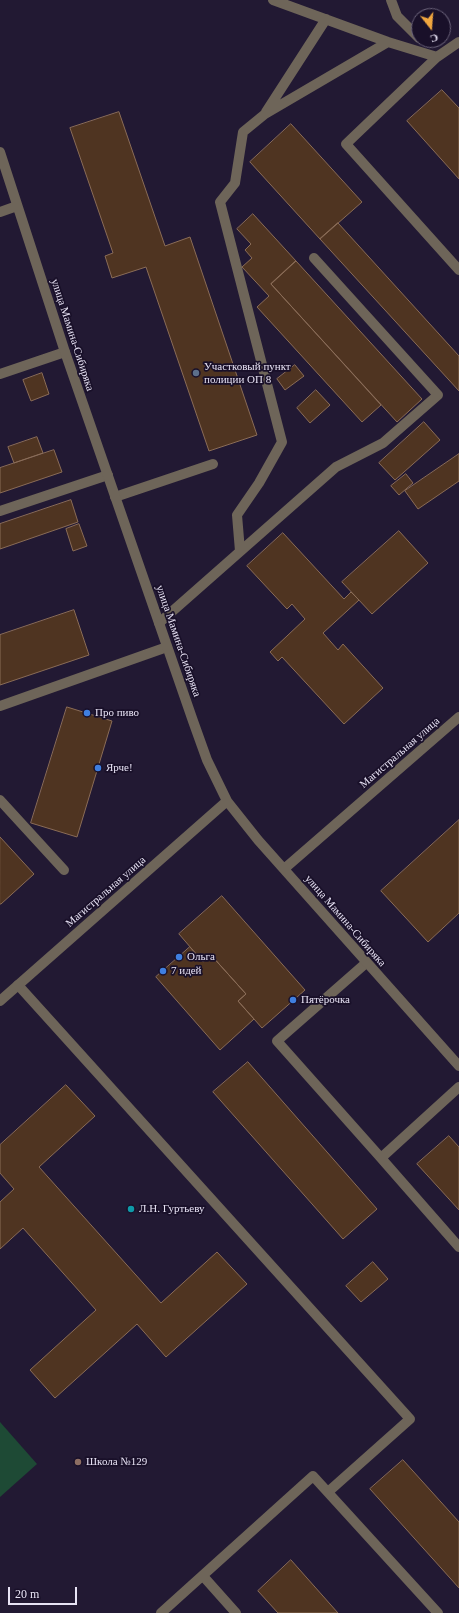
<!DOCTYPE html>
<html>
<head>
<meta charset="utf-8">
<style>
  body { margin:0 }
  #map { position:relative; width:459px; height:1613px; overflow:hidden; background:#221933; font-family:Georgia,serif }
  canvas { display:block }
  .north { position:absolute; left:411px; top:8px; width:40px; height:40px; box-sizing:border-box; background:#191029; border:1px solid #6c647b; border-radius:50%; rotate:163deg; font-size:11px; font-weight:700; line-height:16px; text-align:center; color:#e8e3f5 }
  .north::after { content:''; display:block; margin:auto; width:14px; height:18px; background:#f0a63f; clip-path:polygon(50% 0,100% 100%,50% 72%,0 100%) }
  .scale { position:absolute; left:8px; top:1587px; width:69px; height:18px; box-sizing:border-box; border:2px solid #e8e3f5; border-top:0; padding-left:5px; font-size:12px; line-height:14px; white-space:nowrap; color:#e8e3f5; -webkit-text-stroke:3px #191029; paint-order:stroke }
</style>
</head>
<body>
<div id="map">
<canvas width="459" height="1613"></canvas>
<div class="north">С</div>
<div class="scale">20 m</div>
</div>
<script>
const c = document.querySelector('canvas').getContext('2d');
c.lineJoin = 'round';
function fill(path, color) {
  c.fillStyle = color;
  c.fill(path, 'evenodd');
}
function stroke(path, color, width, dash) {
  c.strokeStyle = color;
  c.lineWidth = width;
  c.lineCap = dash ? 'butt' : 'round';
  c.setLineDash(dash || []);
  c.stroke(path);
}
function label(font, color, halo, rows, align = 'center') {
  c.font = font + ' Georgia,serif';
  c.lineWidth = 3.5;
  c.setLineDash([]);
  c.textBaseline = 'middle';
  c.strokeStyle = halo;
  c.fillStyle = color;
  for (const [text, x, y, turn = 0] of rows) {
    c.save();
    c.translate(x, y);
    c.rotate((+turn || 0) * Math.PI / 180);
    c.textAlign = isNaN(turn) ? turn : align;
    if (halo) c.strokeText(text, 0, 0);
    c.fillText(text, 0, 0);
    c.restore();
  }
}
const green = new Path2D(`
  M 0,1422 L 37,1464 L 0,1497 Z`);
const building = new Path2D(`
  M 442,90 L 459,108 L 459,179 L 407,121 Z
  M 119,112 L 165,246 L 190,237 L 257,435 L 209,451 L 146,267 L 112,278 L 105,256 L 113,253 L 70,128 Z
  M 291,124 L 362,202 L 320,239 L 250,162 Z
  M 253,214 L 296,261 L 271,284 L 381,405 L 362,422 L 257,307 L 269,296 L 242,267 L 252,258 L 245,250 L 251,244 L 237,229 Z
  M 338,223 L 459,356 L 459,391 L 320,239 Z
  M 296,261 L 422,399 L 397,422 L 271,284 Z
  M 295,365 L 304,376 L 285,390 L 277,379 Z
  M 42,373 L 49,394 L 31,401 L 23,380 Z
  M 316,390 L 330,405 L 310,423 L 297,408 Z
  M 424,422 L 440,440 L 395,480 L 379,463 Z
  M 37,437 L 43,453 L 14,463 L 8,447 Z
  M 54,450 L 62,472 L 0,493 L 0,468 Z
  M 459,454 L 459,481 L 418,509 L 405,491 Z
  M 406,474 L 413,483 L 399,495 L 391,486 Z
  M 71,500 L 78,522 L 0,549 L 0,524 Z
  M 79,524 L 87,546 L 73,551 L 66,529 Z
  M 399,531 L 428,563 L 372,614 L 342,582 Z
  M 283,533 L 344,599 L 351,592 L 359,600 L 323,633 L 338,650 L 343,644 L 383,688 L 344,724 L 282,657 L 278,661 L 270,652 L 305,619 L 292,604 L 287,609 L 247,566 Z
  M 74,610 L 89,655 L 0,685 L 0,635 Z
  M 67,707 L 112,721 L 77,837 L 31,823 Z
  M 459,820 L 459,913 L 428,942 L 381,891 Z
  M 0,837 L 34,874 L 1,904 L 0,904 Z
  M 222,896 L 305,990 L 262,1028 L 238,1001 L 246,994 L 211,955 L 203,962 L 179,934 Z
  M 190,947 L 203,962 L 211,955 L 246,994 L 238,1001 L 254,1019 L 220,1050 L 156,977 Z
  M 248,1062 L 377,1209 L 343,1239 L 213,1092 Z
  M 66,1085 L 95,1116 L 39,1167 L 161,1303 L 217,1252 L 247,1284 L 166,1357 L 137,1324 L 55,1398 L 30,1370 L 96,1310 L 23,1228 L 0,1249 L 0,1202 L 14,1189 L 0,1173 L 0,1145 Z
  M 449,1136 L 459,1147 L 459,1210 L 417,1164 Z
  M 373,1262 L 388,1279 L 361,1302 L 346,1286 Z
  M 403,1460 L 459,1522 L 459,1588 L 370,1489 Z
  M 291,1560 L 338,1613 L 278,1613 L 258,1591 Z`);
const lane = new Path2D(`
  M 273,0 L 388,42 L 437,57
  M 391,0 L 397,16 L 419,38
  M 459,42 L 437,57 L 346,144 L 459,270
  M 266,112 L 326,19
  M 0,374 L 65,352
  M 115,497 L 213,464
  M 0,511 L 108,475
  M 240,551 L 237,515 L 259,483 L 282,442 L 220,202 L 235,183 L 243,132 L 265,114 L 388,42
  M 159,623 L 336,467 L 383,443 L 438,395 L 314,258
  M 0,706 L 167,647
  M 0,800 L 64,870
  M 366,963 L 277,1041 L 381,1158 L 459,1087
  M 18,985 L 410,1419 L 328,1492
  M 381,1158 L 459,1247
  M 203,1576 L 236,1613
  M 161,1613 L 313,1476 L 438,1613`);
const street = new Path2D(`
  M 0,152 L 65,352 L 193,721 L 207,760 L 227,801 L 258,840 L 459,1066
  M 0,212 L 17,206
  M 284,869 L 459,717
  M 0,1001 L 227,801`);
const markers = [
  [196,373,4,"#5c6f8a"],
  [87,713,4,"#3f7fe0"],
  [98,768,4,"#3f7fe0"],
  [179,957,4,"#3f7fe0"],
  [163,971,4,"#3f7fe0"],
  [293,1000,4,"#3f7fe0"],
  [131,1209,4,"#0f9aa8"],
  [78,1462,4,"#8d6e63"]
];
const streetNames = [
  ["улица Мамина-Сибиряка",72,335,72],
  ["улица Мамина-Сибиряка",178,641,71],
  ["Магистральная улица",400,753,-41],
  ["Магистральная улица",106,892,-41],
  ["улица Мамина-Сибиряка",345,921,49]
];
const poiNames = [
  ["Участковый пункт",204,367],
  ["полиции ОП 8",204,380],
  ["Про пиво",95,713],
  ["Ярче!",106,768],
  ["Ольга",187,957],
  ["7 идей",171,971],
  ["Пятёрочка",301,1000],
  ["Л.Н. Гуртьеву",139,1209],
  ["Школа №129",86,1462]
];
fill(green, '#1e4a35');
fill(building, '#4f3421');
stroke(building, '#8a6c57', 1);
stroke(lane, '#6e6559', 10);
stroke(street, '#6e6559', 10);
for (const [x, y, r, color] of markers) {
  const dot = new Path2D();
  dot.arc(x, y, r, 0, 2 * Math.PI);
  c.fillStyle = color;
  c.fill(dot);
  stroke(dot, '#191029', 1.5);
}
label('11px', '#e8e3f5', '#191029', streetNames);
label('11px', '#e8e3f5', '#191029', poiNames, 'left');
</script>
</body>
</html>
